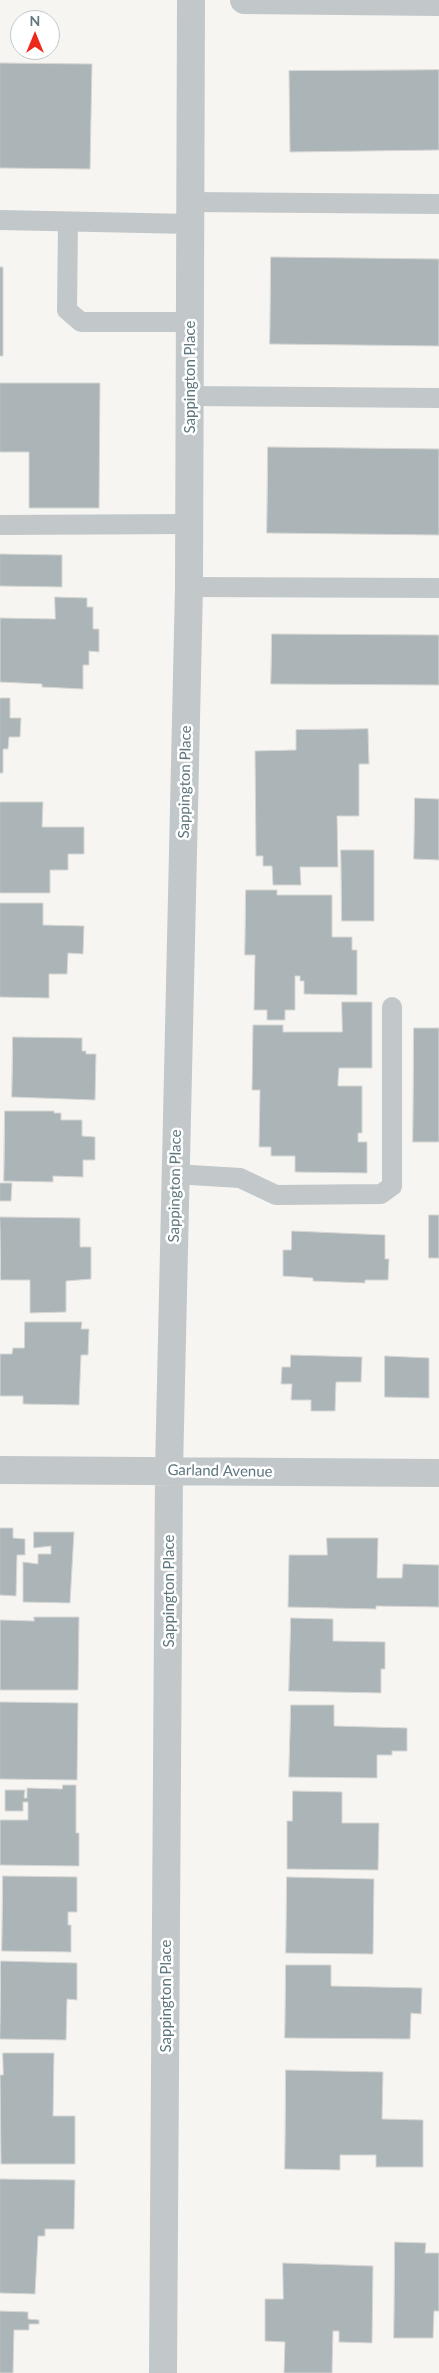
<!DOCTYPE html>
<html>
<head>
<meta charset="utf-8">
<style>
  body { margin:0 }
  #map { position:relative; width:439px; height:2373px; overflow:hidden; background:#f6f5f1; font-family:Lato,sans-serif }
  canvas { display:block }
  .north { position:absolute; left:10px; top:10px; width:50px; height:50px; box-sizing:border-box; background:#fff; border:1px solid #bfc8cb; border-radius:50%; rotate:0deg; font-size:14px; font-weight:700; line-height:20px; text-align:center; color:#5e767e }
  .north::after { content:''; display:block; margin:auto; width:18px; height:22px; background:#ed2819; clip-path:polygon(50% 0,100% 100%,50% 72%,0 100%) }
</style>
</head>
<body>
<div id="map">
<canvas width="439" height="2373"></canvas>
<div class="north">N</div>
</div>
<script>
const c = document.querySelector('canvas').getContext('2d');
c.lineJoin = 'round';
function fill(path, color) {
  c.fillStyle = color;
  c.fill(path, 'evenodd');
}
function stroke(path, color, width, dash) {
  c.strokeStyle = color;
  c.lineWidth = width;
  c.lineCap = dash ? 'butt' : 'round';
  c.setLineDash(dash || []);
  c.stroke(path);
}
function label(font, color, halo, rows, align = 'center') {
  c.font = font + ' Lato,sans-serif';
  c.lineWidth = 5;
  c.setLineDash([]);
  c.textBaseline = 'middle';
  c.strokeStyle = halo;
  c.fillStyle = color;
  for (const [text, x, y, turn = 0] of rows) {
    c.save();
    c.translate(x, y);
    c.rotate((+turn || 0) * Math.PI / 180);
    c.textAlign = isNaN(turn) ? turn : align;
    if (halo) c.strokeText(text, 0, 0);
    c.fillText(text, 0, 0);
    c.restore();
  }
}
const building = new Path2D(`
  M 0,63 L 92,64 L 90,169 L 0,168 Z
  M 439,70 L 439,150 L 290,152 L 289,71 Z
  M 271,257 L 439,259 L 439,346 L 270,344 Z
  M 0,267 L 3,267 L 3,356 L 0,356 Z
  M 0,383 L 100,383 L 99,508 L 29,508 L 29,452 L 0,452 Z
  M 268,447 L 439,449 L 439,535 L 267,533 Z
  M 0,554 L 62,555 L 62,587 L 0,586 Z
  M 55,597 L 87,598 L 87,607 L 93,607 L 93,629 L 99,629 L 99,652 L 89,651 L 89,665 L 83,665 L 83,689 L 42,687 L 42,684 L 0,682 L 0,618 L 55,619 Z
  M 272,634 L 439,635 L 439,685 L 271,684 Z
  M 0,698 L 10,698 L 10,718 L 21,718 L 20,737 L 9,737 L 8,749 L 3,749 L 3,773 L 0,773 Z
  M 368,729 L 369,764 L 359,764 L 359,816 L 337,816 L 338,867 L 300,867 L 301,885 L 273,885 L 272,866 L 263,866 L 263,856 L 256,856 L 255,751 L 296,750 L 296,730 Z
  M 415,798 L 439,799 L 439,860 L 414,859 Z
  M 0,802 L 43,802 L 42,827 L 84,827 L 84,854 L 68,854 L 68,870 L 50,870 L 50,893 L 0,893 Z
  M 341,850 L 374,850 L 374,921 L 342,921 Z
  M 246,890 L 277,890 L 277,895 L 332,895 L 332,937 L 352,937 L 352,950 L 357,950 L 357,995 L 304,994 L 304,981 L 300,981 L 300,976 L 295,976 L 295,1010 L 285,1010 L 285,1020 L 267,1020 L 267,1010 L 254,1010 L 255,955 L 245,955 Z
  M 0,903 L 43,903 L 43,925 L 84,926 L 83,954 L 68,953 L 67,974 L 49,974 L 49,998 L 0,997 Z
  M 342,1002 L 372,1002 L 372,1068 L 339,1068 L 338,1081 L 338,1086 L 362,1086 L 362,1133 L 358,1133 L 358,1142 L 367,1142 L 367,1173 L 295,1172 L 295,1156 L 271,1156 L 271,1147 L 259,1147 L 260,1090 L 252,1090 L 253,1025 L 283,1025 L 283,1032 L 342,1032 Z
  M 414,1028 L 439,1028 L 439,1142 L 413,1142 Z
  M 13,1037 L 82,1038 L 82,1051 L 86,1051 L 86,1054 L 96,1054 L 95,1100 L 12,1097 Z
  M 5,1111 L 54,1111 L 54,1113 L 61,1113 L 61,1120 L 82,1120 L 82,1136 L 95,1137 L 95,1160 L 83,1160 L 83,1177 L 53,1176 L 53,1182 L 4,1181 Z
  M 0,1183 L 12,1183 L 11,1201 L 0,1201 Z
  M 429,1215 L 439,1215 L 439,1258 L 429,1258 Z
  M 0,1217 L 80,1218 L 80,1247 L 91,1247 L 91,1279 L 66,1281 L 66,1312 L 30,1313 L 30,1280 L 1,1280 Z
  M 292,1231 L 385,1235 L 385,1259 L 389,1259 L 388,1280 L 365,1280 L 365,1283 L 313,1281 L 313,1278 L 283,1276 L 283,1250 L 291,1250 Z
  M 25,1322 L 82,1322 L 81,1329 L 89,1329 L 88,1355 L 81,1355 L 79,1405 L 23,1404 L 23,1396 L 0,1396 L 0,1354 L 12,1354 L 13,1348 L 24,1348 Z
  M 291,1355 L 362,1357 L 361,1382 L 336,1382 L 335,1411 L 311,1411 L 311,1400 L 291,1400 L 292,1384 L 281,1384 L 282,1367 L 290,1367 Z
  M 385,1356 L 429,1358 L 429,1398 L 385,1397 Z
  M 0,1528 L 13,1528 L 13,1538 L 25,1539 L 25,1555 L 17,1555 L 16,1596 L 0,1595 Z
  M 34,1532 L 74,1532 L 70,1603 L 23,1602 L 23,1562 L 38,1564 L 38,1554 L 51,1554 L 51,1546 L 34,1548 Z
  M 327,1538 L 378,1538 L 377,1578 L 402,1578 L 403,1564 L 439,1565 L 439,1607 L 376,1606 L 376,1609 L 288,1607 L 289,1555 L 327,1555 Z
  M 34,1617 L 79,1617 L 78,1690 L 0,1690 L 0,1620 L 34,1621 Z
  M 291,1618 L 333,1619 L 333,1641 L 385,1642 L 385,1669 L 381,1669 L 381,1693 L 289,1691 Z
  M 0,1702 L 78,1703 L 77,1780 L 0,1779 Z
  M 291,1705 L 334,1705 L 334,1726 L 407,1728 L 407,1751 L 392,1751 L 392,1755 L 377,1755 L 377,1778 L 289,1777 Z
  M 63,1785 L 76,1785 L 76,1833 L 79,1833 L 79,1866 L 0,1865 L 0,1820 L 28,1820 L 28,1802 L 23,1802 L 23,1811 L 5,1811 L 5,1790 L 25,1790 L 24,1798 L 27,1798 L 27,1788 L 62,1789 Z
  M 293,1791 L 342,1792 L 342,1823 L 379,1823 L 378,1870 L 287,1869 L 287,1821 L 292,1821 Z
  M 3,1876 L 77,1877 L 77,1912 L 68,1912 L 68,1925 L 71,1925 L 71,1952 L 2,1951 Z
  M 287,1877 L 374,1879 L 373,1954 L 286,1953 Z
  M 1,1961 L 77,1963 L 77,2000 L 67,1999 L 66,2040 L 0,2039 Z
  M 286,1965 L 331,1965 L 331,1986 L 422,1988 L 421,2014 L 411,2013 L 410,2039 L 285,2038 Z
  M 3,2053 L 54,2053 L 53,2116 L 75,2116 L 75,2164 L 1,2164 L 0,2075 L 3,2075 Z
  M 286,2070 L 383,2072 L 382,2119 L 423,2120 L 423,2167 L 376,2167 L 376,2155 L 340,2155 L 340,2170 L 285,2169 Z
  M 0,2179 L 75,2180 L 74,2229 L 45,2229 L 45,2236 L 38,2236 L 35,2294 L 0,2293 Z
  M 395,2242 L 426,2243 L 425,2253 L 439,2253 L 439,2311 L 434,2311 L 433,2338 L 394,2338 Z
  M 283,2263 L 373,2266 L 372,2343 L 339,2342 L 339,2331 L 333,2331 L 332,2373 L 284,2373 L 285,2342 L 265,2341 L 265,2299 L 283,2299 Z
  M 0,2311 L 28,2312 L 28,2319 L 39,2320 L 39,2324 L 29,2324 L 29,2330 L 14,2330 L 13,2373 L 0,2373 Z`);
const service = new Path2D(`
  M 191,202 L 439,204
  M 0,220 L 190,224
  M 68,222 L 67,310 L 81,322 L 190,322
  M 190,396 L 439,398
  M 0,525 L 189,524
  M 189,587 L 439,588
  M 175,1174 L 240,1178 L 276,1195 L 381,1194 L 392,1186 L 392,1007`);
const minor = new Path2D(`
  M 244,0 L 439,2
  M 0,1470 L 439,1473
  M 163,2373 L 169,1470 L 189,587 L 191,0`);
const streetNames = [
  ["Sappington Place",190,377,-90],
  ["Sappington Place",185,782,-89],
  ["Sappington Place",175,1186,-89],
  ["Garland Avenue",220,1471,1],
  ["Sappington Place",169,1591,-90],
  ["Sappington Place",166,1996,-90]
];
fill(building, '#abb5b8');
stroke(building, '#d7d6d4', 1);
stroke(service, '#c2c7c9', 20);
stroke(minor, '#c2c7c9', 28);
label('15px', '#5e767e', '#fff', streetNames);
</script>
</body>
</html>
